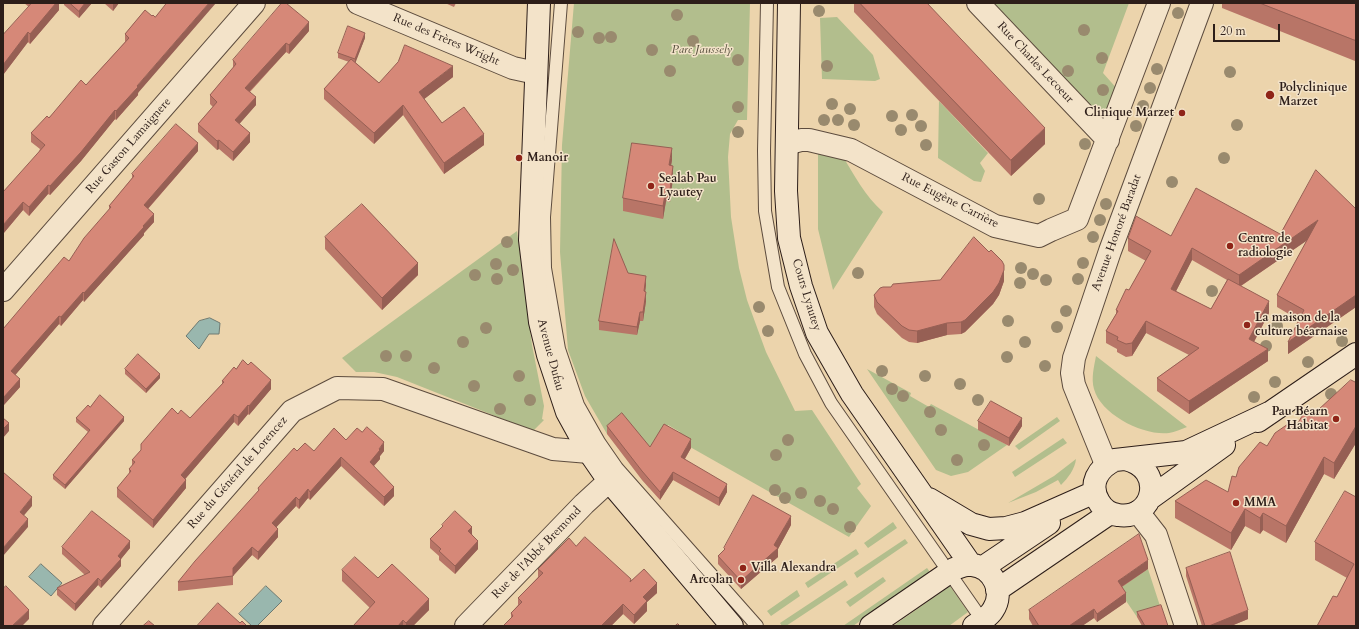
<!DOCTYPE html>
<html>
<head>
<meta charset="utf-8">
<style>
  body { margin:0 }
  #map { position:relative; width:1359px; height:629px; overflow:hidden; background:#ecd4ac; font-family:Cardo,serif }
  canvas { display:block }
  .frame { position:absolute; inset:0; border:4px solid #2d1e19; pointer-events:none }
  .scale { position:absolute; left:1213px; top:24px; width:67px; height:18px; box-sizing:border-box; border:2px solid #2d1e19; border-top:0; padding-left:5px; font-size:12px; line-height:14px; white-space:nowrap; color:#2d1e19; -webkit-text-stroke:3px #f3e3c9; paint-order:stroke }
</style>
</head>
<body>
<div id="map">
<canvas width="1359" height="629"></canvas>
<div class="frame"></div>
<div class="scale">20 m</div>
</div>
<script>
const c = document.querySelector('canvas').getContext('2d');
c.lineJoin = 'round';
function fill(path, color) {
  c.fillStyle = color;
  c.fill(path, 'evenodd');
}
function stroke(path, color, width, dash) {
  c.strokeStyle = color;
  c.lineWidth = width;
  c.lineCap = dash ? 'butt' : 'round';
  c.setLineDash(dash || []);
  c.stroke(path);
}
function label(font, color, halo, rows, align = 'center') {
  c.font = font + ' Cardo,serif';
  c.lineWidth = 3;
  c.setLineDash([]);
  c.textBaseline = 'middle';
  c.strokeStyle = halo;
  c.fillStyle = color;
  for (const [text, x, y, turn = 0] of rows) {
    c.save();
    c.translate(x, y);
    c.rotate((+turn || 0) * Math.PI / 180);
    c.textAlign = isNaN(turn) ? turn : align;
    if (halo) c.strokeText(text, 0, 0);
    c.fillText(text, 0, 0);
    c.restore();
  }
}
const green = new Path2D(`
  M 574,3 L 750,3 L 747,120 L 738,120 L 730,134 L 728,157 L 731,217 L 739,268 L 747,300 L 766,352 L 795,411 L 812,410 L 861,484 L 857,488 L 871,506 L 849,537 L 676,439 L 680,432 L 668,425 L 658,443 L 670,450 L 649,488 L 640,477 L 656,463 L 622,422 L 607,434 L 585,396 L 568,350 L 560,252 L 562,145 Z
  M 991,3 L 1129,3 L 1103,73 L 1119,91 L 1107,114 L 1103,115 L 1095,112 Z
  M 837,17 L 873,55 L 880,79 L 875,81 L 822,79 L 820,18 Z
  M 939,101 L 988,153 L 980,163 L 985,171 L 981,182 L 974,181 L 938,158 Z
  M 818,152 L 842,155 C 854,175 865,196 883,212 L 833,290 L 818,229 Z
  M 517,231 L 532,345 L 544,406 L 542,419 L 544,420 L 533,431 L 397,377 L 374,372 L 356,372 L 342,358 Z
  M 1096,356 L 1187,427 C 1181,429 1175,432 1169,433 C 1144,436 1101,415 1094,389 C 1091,378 1094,367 1096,356 Z
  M 867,369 L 911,393 L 910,396 L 929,407 L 931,404 L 1007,445 L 968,472 L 951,476 L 936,470 Z
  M 1057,417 L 1060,421 L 1019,450 L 1015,446 Z
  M 1063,438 L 1067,443 L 1015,477 L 1012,472 Z
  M 1076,459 C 1075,469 1068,478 1061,485 L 1058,480 L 1036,492 L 1008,503 L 1054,476 Z
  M 893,522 L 897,528 L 868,548 L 864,543 Z
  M 905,539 L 908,543 L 857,578 L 854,573 Z
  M 856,549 L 859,554 L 808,588 L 805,583 Z
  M 927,568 L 930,572 L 853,626 L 843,626 Z
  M 1148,569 L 1161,609 L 1137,617 L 1118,589 Z
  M 883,577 L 886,581 L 850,607 L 846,602 Z
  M 845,580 L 848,585 L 786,626 L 782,626 L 780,623 Z
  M 950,586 L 968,612 L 949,626 L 893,626 Z
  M 797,590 L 800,596 L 771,616 L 767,611 Z`);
const water = new Path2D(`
  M 210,318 L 220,323 L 219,334 L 209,334 L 199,349 L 186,336 L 199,321 Z
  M 41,564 L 62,583 L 51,596 L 29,577 Z
  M 266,586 L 282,601 L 257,626 L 252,626 L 239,614 Z`);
const lane = new Path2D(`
  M 561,3 L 544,217 L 545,268 L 559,349 L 578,405 L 599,442 L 617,468 L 757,626
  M 767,3 L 764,151 L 765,211 L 778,287 L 805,354 L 831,403 L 985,624`);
const street = new Path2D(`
  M 358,3 L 513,68 L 536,73
  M 978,3 L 1108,140
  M 787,144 L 801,140 L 809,140 L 851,150 L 995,226 L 1039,236 L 1051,230 L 1077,219 L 1159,3
  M 3,290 L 254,3
  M 1106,464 L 1074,385 L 1072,373 L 1074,358 L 1110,251 L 1202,3
  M 1138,512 L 1156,535 L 1186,626
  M 104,626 L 292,411 L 337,388 L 383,389 L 553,449 L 589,452
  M 466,626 L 584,504 L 609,481`);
const secondary = new Path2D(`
  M 539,3 L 530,240 L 540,322 L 548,355 L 567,412 L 589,452 L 609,481 L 732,626
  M 789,3 L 786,191 L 789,238 L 801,286 L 817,333 L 852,394 L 971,565
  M 1258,421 L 1356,354
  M 1125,459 C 1166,468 1155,521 1118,515 C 1110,514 1103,509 1099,502 C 1088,484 1098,468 1115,460 L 1186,452 L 1269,413
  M 929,499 L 971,524 L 989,529 L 1006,528 L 1025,523 L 1095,492
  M 1149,499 L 1224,445
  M 982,568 L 1049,523
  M 997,590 L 1110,513
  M 871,626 L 954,569 C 960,567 965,564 972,565 C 993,567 1005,592 993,610 C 989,617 981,621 974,626`);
const trees = [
  [819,11],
  [1178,13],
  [677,15],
  [1084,30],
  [578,32],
  [611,37],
  [599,38],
  [693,41],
  [652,50],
  [1102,58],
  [738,60],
  [827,66],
  [1157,69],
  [670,71],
  [1068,71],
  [1230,72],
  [1150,88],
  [1103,90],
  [832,104],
  [1143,106],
  [738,107],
  [850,109],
  [912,115],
  [892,116],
  [824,120],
  [838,120],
  [854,125],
  [1237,125],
  [921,126],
  [1136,126],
  [901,130],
  [738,132],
  [1085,144],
  [926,145],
  [1224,158],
  [1172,182],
  [1039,199],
  [1106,204],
  [1100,220],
  [1093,237],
  [507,242],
  [1083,263],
  [496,264],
  [1021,268],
  [513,270],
  [858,273],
  [1033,274],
  [475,275],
  [497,279],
  [1078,279],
  [1046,280],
  [1020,283],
  [1212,291],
  [759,307],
  [1066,311],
  [1008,321],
  [1277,326],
  [1057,327],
  [486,328],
  [768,331],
  [1342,341],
  [463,342],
  [1025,342],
  [1266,346],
  [386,356],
  [406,356],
  [1007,357],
  [1308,362],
  [1045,366],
  [434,368],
  [882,371],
  [519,376],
  [925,376],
  [1275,382],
  [960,384],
  [474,386],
  [892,389],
  [1331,394],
  [903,396],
  [1254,397],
  [530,400],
  [978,400],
  [500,409],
  [930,412],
  [941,430],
  [788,440],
  [984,445],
  [776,455],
  [957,460],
  [775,490],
  [801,493],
  [785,498],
  [820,501],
  [833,509],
  [850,527]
];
const wall = new Path2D(`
  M 24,3 L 59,3 L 59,10 L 30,44 L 28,42 L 3,75 L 3,35 L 29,7 Z
  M 64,3 L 92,3 L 79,18 L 64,5 Z
  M 104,3 L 119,3 L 113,11 Z
  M 445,3 L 456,3 L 454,7 Z
  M 854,3 L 927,3 L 1045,144 L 1011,176 L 854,12 Z
  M 1222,3 L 1356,3 L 1356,59 L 1355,61 L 1222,8 Z
  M 145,10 L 138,95 L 116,120 L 115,119 L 81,161 L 50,195 L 48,194 L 29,216 L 23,210 L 3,234 L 40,149 L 31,142 L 31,133 L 86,85 L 125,42 L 125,34 Z
  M 309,31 L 289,54 L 286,52 L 250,92 L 256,105 L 239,124 L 250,142 L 233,161 L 219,149 L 217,150 L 198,132 L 198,124 L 213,107 L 210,104 L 210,95 L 233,68 L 233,60 Z
  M 365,38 L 355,62 L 379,83 L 453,77 L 424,99 L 442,123 L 484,145 L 444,174 L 403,115 L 374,144 L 324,99 L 324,89 L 349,62 L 338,58 L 338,53 Z
  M 198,151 L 148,209 L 154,222 L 144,233 L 144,235 L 84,302 L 83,300 L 61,326 L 59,324 L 15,375 L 20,387 L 3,406 L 3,329 L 69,261 L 109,210 L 109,206 L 132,178 L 132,174 Z
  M 672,160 L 671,165 L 673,178 L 670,202 L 666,201 L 663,219 L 623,211 L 623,198 Z
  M 1356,209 L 1356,307 L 1288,354 L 1299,320 L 1277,307 L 1277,295 L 1307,240 L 1241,286 L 1269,313 L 1254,342 L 1268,361 L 1189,414 L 1157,391 L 1157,378 L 1189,355 L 1146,333 L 1132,356 L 1126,357 L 1117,352 L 1117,349 L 1106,343 L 1106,331 L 1116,314 L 1116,310 L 1129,290 L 1146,261 L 1128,251 L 1128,238 L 1171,236 L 1280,234 ZM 1192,260 L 1227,280 L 1211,309 L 1176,291 Z
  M 325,237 L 418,275 L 382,310 L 325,249 Z
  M 628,273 L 646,285 L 645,292 L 646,301 L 643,321 L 640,321 L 637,335 L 599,330 L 599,321 Z
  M 1004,281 L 999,295 L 993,304 L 965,332 L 961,334 L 947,335 L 917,343 L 909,342 L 902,338 L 877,314 L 874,307 L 874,295 Z
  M 125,369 L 160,378 L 146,393 L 125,374 Z
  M 222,381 L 271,389 L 249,415 L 248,414 L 238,426 L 234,422 L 185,479 L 186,488 L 153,528 L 117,497 L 117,488 L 129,474 L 129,469 L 132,466 L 132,460 L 178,414 L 190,418 L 222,384 Z
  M 1355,382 L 1356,382 L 1356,443 L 1334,479 L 1324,474 L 1286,543 L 1263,530 L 1260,534 L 1245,526 L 1231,550 L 1175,518 L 1175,501 L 1228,492 L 1236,477 L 1267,446 L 1295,428 L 1311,416 Z
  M 90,407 L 124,421 L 65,489 L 53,479 L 53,475 L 88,432 L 76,422 L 76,418 Z
  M 978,421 L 1022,426 L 1009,446 L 978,430 Z
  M 607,426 L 650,447 L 691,448 L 685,459 L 727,492 L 719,506 L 673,480 L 660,500 L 642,480 L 607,434 Z
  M 346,440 L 384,451 L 380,456 L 380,459 L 374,466 L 394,496 L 384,506 L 341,466 L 310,500 L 308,498 L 299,509 L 296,506 L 276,527 L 278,537 L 258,560 L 252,555 L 233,576 L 233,585 L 178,591 L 178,582 L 258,492 L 258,488 L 297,451 L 314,451 Z
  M 1356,497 L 1356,626 L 1337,597 L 1347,578 L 1315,560 L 1315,542 Z
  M 442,525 L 472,534 L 478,549 L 455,574 L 439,560 L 439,556 L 430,548 L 430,539 L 442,528 Z
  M 791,525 L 778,549 L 778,557 L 741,589 L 718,564 L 718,556 L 724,550 L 724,548 Z
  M 576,546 L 631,581 L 657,593 L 647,602 L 647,611 L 634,624 L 623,614 L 611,626 L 503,626 L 511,618 L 511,613 L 518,605 L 518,598 L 538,577 L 538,569 Z
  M 62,547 L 130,548 L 121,559 L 121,566 L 101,588 L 98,585 L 75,611 L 57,595 L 57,588 L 85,575 L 62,554 Z
  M 1186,568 L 1248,619 L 1231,626 L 1202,626 L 1186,576 Z
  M 1148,569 L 1122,587 L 1126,602 L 1097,622 L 1094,618 L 1082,626 L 1033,626 L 1029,619 L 1029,610 Z
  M 342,570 L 378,578 L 429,610 L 413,626 L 353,626 L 370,608 L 342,581 Z
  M 1137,612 L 1168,626 L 1142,626 L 1137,617 Z`);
const shadedWall = new Path2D(`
  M 56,3 L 59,3 L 59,10 L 30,44 L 30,34 Z
  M 85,3 L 92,3 L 79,18 L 79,11 Z
  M 113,3 L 119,3 L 113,11 Z
  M 209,3 L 216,3 L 138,93 L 138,95 L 116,120 L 116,111 L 137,86 Z
  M 309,22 L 309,31 L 289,54 L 289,45 Z
  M 28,32 L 28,42 L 3,75 L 3,65 Z
  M 365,33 L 365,38 L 355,64 L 355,59 Z
  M 1356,38 L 1356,59 L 1355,61 L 1355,40 Z
  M 286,43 L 286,52 L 245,96 L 245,88 Z
  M 453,66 L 453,77 L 419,103 L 419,92 Z
  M 256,97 L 256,105 L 235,129 L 235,120 Z
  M 403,105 L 403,115 L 374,144 L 374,133 Z
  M 115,110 L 115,119 L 81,161 L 50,195 L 50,186 Z
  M 1045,128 L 1045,144 L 1011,176 L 1011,160 Z
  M 250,133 L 250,142 L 233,161 L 233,152 Z
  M 484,134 L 484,145 L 444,174 L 444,163 Z
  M 219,140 L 219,149 L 217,150 L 217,141 Z
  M 198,143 L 198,151 L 144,213 L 144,205 Z
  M 672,148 L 672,160 L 669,177 L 669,165 Z
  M 673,166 L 673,178 L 670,202 L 670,190 Z
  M 48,185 L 48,194 L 29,216 L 29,207 Z
  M 666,189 L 666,201 L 663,219 L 663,206 Z
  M 23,202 L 23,210 L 3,234 L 3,225 Z
  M 154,214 L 154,222 L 144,233 L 144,235 L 84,302 L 84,293 Z
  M 1318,220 L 1318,233 L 1239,287 L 1239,275 Z
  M 1192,248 L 1192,260 L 1171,301 L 1171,289 Z
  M 418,263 L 418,275 L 382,310 L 382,298 Z
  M 1004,270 L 1004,281 L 999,295 L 993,304 L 965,332 L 961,334 L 961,322 Z
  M 646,276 L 646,285 L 644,300 L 644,291 Z
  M 83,292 L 83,300 L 61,326 L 61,317 Z
  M 646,292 L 646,301 L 643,321 L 643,312 Z
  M 1356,295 L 1356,307 L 1288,354 L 1288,342 Z
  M 1269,301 L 1269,313 L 1249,351 L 1249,339 Z
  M 640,312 L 640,321 L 637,335 L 637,327 Z
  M 59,316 L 59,324 L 11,380 L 11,371 Z
  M 1146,321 L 1146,333 L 1132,356 L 1132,343 Z
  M 947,323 L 947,335 L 917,343 L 917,331 Z
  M 1268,349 L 1268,361 L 1189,414 L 1189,401 Z
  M 160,374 L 160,378 L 146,393 L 146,389 Z
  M 20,379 L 20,387 L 3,406 L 3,398 Z
  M 271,380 L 271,389 L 249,415 L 249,406 Z
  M 248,405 L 248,414 L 238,426 L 238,417 Z
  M 234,414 L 234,422 L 181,484 L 181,475 Z
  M 124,417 L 124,421 L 65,489 L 65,485 Z
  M 1022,418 L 1022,426 L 1009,446 L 1009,438 Z
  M 9,423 L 9,431 L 3,438 L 3,429 Z
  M 1356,426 L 1356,443 L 1334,479 L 1334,463 Z
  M 691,439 L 691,448 L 681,465 L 681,457 Z
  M 384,442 L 384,451 L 380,456 L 380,459 L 370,470 L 370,462 Z
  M 341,457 L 341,466 L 310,500 L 310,492 Z
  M 1324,457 L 1324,474 L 1286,543 L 1286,526 Z
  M 673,472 L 673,480 L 660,500 L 660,492 Z
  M 186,480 L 186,488 L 153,528 L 153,520 Z
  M 727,484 L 727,492 L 719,506 L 719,498 Z
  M 394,487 L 394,496 L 384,506 L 384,497 Z
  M 308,489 L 308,498 L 299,509 L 299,500 Z
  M 32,497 L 32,506 L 20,520 L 20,512 Z
  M 296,497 L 296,506 L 272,532 L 272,523 Z
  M 1245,509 L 1245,526 L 1231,550 L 1231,533 Z
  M 1263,513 L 1263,530 L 1260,534 L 1260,518 Z
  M 791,516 L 791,525 L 778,549 L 778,557 L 741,589 L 741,581 L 774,545 Z
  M 28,519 L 28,527 L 3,556 L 3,548 Z
  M 472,527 L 472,536 L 468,531 Z
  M 278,529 L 278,537 L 258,560 L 258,552 Z
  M 130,541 L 130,548 L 121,559 L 121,566 L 101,588 L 101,581 L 118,556 Z
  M 478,541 L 478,549 L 455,574 L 455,566 Z
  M 252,547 L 252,555 L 233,576 L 233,568 Z
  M 1148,560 L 1148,569 L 1118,589 L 1118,581 Z
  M 98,578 L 98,585 L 75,611 L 75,604 Z
  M 657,583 L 657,593 L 647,602 L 647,611 L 634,624 L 634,615 L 643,597 Z
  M 1126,593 L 1126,602 L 1097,622 L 1097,614 Z
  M 429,599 L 429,610 L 413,626 L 406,626 L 406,623 Z
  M 623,604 L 623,614 L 611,626 L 601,626 Z
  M 1094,609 L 1094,618 L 1082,626 L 1069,626 Z
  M 29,610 L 29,619 L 22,626 L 12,626 Z
  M 1248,610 L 1248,619 L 1231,626 L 1209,626 Z
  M 403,620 L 403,626 L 398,626 Z`);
const building = new Path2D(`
  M 32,3 L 56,3 L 30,34 L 28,32 L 3,65 L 3,35 Z
  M 70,3 L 85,3 L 79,11 Z
  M 167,3 L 209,3 L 137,86 L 138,87 L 116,111 L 115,110 L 81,152 L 50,186 L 48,185 L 29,207 L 23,202 L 3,225 L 3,192 L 45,145 L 31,133 L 47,116 L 49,118 L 81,80 L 86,85 L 129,38 L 125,34 L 145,10 L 152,16 L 153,15 L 155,17 Z
  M 282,3 L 286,3 L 309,22 L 289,45 L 286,43 L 245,88 L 256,97 L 235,120 L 250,133 L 233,152 L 219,140 L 217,141 L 198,124 L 217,102 L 210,95 L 236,64 L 233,60 Z
  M 860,3 L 927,3 L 1045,128 L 1011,160 Z
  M 1260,3 L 1356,3 L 1356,38 L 1355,40 Z
  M 348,26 L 365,33 L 355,59 L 338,53 Z
  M 405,45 L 453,66 L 419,92 L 442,123 L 464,107 L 484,134 L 444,163 L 403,105 L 374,133 L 324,89 L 351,59 L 379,83 L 398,62 Z
  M 176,124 L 198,143 L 144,205 L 154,214 L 143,226 L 144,227 L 84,293 L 83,292 L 61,317 L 59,316 L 11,371 L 20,379 L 3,398 L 3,329 L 64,257 L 69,261 L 84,238 L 111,207 L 109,206 L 134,176 L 132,174 Z
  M 632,143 L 672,148 L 669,165 L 673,166 L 670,190 L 666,189 L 663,206 L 623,198 Z
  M 1316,170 L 1356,209 L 1356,295 L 1288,342 L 1304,310 L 1277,295 L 1318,220 L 1239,275 L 1192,248 L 1171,289 L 1211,309 L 1228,279 L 1269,301 L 1249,339 L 1268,349 L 1189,401 L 1157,378 L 1199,348 L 1146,321 L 1132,343 L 1126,344 L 1117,340 L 1118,337 L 1106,331 L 1118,311 L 1116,310 L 1126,289 L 1129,290 L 1151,251 L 1128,238 L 1136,216 L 1171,236 L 1196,188 L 1280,234 Z
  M 362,204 L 418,263 L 382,298 L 325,237 Z
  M 974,237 L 989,252 L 991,250 L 1002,261 L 1004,265 L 1004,270 L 999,283 L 993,292 L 965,320 L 961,322 L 947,323 L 917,331 L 909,330 L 902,326 L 877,302 L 874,295 L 880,288 L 883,287 L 891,287 L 893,284 L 940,280 Z
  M 614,239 L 628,273 L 646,276 L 644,291 L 646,292 L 643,312 L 640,312 L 637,327 L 599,321 Z
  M 138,354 L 160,374 L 146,389 L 125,369 Z
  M 243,360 L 248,365 L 251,362 L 271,380 L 249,406 L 248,405 L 238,417 L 234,414 L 181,475 L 186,480 L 153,520 L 117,488 L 131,471 L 129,469 L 135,462 L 132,460 L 141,450 L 141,444 L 172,408 L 178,414 L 181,410 L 190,418 L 224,382 L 222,381 L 234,367 L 236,369 Z
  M 1351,380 L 1355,382 L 1356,382 L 1356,426 L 1334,463 L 1324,457 L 1286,526 L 1263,513 L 1260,518 L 1245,509 L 1231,533 L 1175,501 L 1206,480 L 1228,492 L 1232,476 L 1236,477 L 1239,467 L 1260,442 L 1267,446 L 1275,433 L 1288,424 L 1295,428 L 1305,411 L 1311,416 Z
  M 100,395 L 124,417 L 65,485 L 53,475 L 90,430 L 76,418 L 88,405 L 90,407 Z
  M 991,401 L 1022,418 L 1009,438 L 978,421 Z
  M 622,413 L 650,447 L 664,424 L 691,439 L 681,457 L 727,484 L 719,498 L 673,472 L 660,492 L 642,471 L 607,426 Z
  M 3,418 L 9,423 L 3,429 Z
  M 367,427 L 384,442 L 379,449 L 380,450 L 370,462 L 394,487 L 384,497 L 341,457 L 310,492 L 308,489 L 299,500 L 296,497 L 272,523 L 278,529 L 258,552 L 252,547 L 233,568 L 233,576 L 178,582 L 195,561 L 259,490 L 258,488 L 294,448 L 297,451 L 305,443 L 314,451 L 334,428 L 346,440 L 357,428 L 362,432 Z
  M 3,472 L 32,497 L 20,512 L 28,519 L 3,548 Z
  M 1345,491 L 1356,497 L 1356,626 L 1317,626 L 1333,596 L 1337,597 L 1354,564 L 1315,542 Z
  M 753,495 L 791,516 L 774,545 L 778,548 L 741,581 L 718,556 L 725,549 L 724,548 Z
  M 92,511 L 130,541 L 118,556 L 121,559 L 101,581 L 98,578 L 75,604 L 57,588 L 90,572 L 62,547 Z
  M 455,511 L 472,527 L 468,531 L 478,541 L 455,566 L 439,551 L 441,549 L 430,539 L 443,526 L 442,525 Z
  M 1139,534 L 1148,560 L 1118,581 L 1126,593 L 1097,614 L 1094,609 L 1069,626 L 1039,626 L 1029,610 Z
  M 585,537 L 631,579 L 630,582 L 644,569 L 657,583 L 643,597 L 647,601 L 634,615 L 623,604 L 601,626 L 503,626 L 513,616 L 511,613 L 522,602 L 518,598 L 543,573 L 538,569 L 569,538 L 576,546 Z
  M 1230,552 L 1248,610 L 1209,626 L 1205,626 L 1186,568 Z
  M 355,557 L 378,578 L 392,564 L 429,599 L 406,623 L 403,620 L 398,626 L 353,626 L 375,602 L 342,570 Z
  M 6,586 L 29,610 L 12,626 L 3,626 L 3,589 Z
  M 218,603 L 240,623 L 242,621 L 247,626 L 197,626 Z
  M 1161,605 L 1168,626 L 1145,626 L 1137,612 Z
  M 149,621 L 155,626 L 143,626 Z
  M 678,624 L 680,626 L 675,626 Z`);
const markers = [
  [1270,95,5,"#8f2418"],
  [1182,113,4,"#8f2418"],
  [519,158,4,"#8f2418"],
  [651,186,4,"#8f2418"],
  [1230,246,4,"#8f2418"],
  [1247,325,4,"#8f2418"],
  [1336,419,4,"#8f2418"],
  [1236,503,4,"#8f2418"],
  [743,568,4,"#8f2418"],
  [741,580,4,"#8f2418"]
];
const streetNames = [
  ["Rue des Frères Wright",446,40,23],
  ["Rue Charles Lecoeur",1035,63,47],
  ["Rue Gaston Lamaignere",129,146,-49],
  ["Rue Eugène Carrière",950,201,27],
  ["Avenue Honoré Baradat",1117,233,-70],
  ["Cours Lyautey",806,295,73],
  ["Avenue Dufau",550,355,75],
  ["Rue du Général de Lorencez",238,473,-49],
  ["Rue de l'Abbé Bremond",537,553,-46]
];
const parkNames = [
  ["Parc Jaussely",702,50]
];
const poiNames = [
  ["Polyclinique",1279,88],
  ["Marzet",1279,102],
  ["Clinique Marzet",1174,113,"right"],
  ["Manoir",527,158],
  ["Sealab Pau",659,179],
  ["Lyautey",659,193],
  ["Centre de",1238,239],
  ["radiologie",1238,253],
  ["La maison de la",1255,318],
  ["culture béarnaise",1255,332],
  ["Pau Béarn",1328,412,"right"],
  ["Habitat",1328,426,"right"],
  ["MMA",1244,503],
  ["Villa Alexandra",751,568],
  ["Arcolan",733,580,"right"]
];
fill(green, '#b2be8d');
fill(water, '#99b7ae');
stroke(water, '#6e7a72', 1);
stroke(lane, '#5d4c3e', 14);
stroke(street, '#5d4c3e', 24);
stroke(secondary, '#2d1e19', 24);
stroke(lane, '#f3e3c9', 12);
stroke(street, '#f3e3c9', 22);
stroke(secondary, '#f3e3c9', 22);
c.fillStyle = '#998a6e';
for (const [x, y] of trees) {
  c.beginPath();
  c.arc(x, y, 6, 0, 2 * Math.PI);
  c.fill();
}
fill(wall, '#b87567');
fill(shadedWall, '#965f54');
fill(building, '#d68878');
stroke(building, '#965f54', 1);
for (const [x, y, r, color] of markers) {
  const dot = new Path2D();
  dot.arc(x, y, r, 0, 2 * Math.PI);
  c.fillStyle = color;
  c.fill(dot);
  stroke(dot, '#f3e3c9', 1.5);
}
label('12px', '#2d1e19', '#f3e3c9', streetNames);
label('italic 12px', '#554e3c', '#f3e3c9', parkNames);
label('bold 12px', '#2d1e19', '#f3e3c9', poiNames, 'left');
</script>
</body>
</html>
